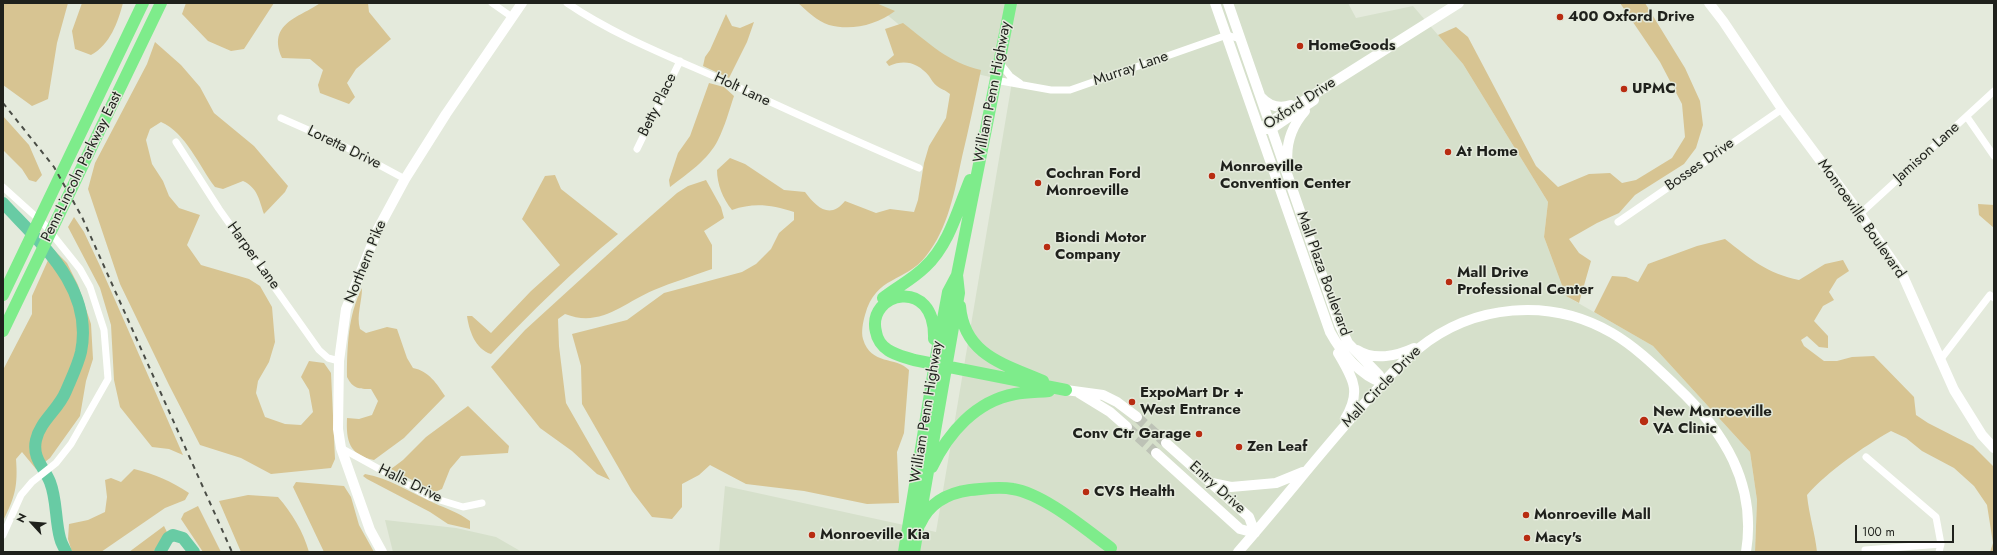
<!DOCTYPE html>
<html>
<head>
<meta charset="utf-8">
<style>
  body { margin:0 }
  #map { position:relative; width:1997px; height:555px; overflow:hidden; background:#e4eadc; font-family:Jost,sans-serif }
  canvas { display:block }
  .frame { position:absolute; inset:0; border:4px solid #1f211c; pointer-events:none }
  .north { position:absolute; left:12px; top:503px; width:40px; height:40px; -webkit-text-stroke:3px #e4eadc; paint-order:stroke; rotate:296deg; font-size:11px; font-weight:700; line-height:16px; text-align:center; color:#1f211c }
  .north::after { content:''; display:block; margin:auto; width:14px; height:18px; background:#1f211c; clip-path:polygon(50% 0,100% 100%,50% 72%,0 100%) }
  .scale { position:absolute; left:1855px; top:525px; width:99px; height:18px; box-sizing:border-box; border:2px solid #1f211c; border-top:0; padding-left:5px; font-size:12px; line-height:14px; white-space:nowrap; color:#1f211c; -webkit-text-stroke:3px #e4eadc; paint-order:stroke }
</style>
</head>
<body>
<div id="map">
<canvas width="1997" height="555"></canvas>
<div class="frame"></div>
<div class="north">N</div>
<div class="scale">100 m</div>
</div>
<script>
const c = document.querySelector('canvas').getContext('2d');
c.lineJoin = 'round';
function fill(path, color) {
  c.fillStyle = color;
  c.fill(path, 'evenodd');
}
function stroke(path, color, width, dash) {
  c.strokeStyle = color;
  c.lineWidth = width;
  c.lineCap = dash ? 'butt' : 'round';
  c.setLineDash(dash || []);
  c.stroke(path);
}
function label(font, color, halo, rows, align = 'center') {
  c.font = font + ' Jost,sans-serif';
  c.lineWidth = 3;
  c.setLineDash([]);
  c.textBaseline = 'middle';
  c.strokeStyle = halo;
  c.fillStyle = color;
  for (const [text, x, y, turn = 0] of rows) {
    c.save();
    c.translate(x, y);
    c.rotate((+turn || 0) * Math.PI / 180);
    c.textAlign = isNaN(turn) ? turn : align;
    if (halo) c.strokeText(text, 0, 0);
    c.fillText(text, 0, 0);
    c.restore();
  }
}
const built = new Path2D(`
  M 873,3 L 1348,3 L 1356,18 L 1413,6 L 1463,64 L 1548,202 L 1544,237 L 1566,296 L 1653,346 L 1750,452 L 1757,500 L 1755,552 L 719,552 L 725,486 L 936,532 L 1012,82 L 951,68 Z
  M 385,520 L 456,528 L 496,537 L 522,552 L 393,552 Z`);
const green = new Path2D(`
  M 3,3 L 68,3 L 57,43 L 48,99 L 32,106 L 3,85 Z
  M 82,3 L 123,3 C 118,22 110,45 91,55 L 75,49 L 72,31 Z
  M 186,3 L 274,3 L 244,49 L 231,51 L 208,41 L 182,14 Z
  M 320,3 L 368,3 L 369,12 L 391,39 L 356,69 L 347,83 L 355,97 L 349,104 L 320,93 L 318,85 L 323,70 L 310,59 L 282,58 C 267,23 299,18 320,3 Z
  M 798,3 L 876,3 L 895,11 C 876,25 852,31 829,25 C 817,21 807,11 798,3 Z
  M 1620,3 L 1645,3 L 1685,68 L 1700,101 L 1703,125 L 1696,148 L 1684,164 L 1635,195 L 1619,213 L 1597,223 L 1569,239 L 1579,253 L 1591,261 L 1579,303 L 1566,296 L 1544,237 L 1548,202 L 1463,64 L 1438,35 L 1456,27 L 1468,37 L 1536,166 L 1558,187 L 1589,174 L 1610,173 L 1622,183 L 1636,180 L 1672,158 L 1685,137 L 1682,104 L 1660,62 Z
  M 726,14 L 732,26 L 740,28 L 754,22 L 747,42 L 729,78 L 703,66 L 705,57 L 710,50 Z
  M 903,23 C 929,43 949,63 981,70 C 975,99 969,128 962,157 C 955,190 948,229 926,256 C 905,283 876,275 865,315 C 863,322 861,332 863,339 C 871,366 896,356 909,370 L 904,433 L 897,452 L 899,503 L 867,504 L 804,491 L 746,484 L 710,465 L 699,475 L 682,484 L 682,507 L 672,519 L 652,517 L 632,491 L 582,404 L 581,366 L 572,334 L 627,320 L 664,293 L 742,272 L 756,264 L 771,249 L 779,233 L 794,220 L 794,212 C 772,205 754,202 732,210 C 723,199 717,184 717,170 L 730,158 L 745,164 L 784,190 L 805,192 C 816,207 830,220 845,201 L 876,213 L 890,209 L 914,212 L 918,200 L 924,163 L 929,146 L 946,118 L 950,94 C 944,89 942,90 937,86 C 934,84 931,79 929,76 C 918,63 905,59 889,66 L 886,62 L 894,55 L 885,29 Z
  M 155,42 L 181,65 L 200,87 L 214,113 L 254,146 L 288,186 L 285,192 L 264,214 C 259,200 258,188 243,181 L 223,189 L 215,187 C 199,166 186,133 161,122 L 150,129 L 146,140 L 152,164 L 163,181 L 169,196 L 179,208 L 200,215 L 187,245 L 201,265 L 249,279 L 260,286 L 272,307 L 275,342 L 269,362 L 258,381 L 256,393 L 265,417 L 285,424 L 301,425 L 313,412 L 309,390 L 301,377 L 309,361 L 324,363 L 331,373 L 335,459 L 331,468 L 271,474 L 241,458 L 200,445 L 169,385 L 120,284 L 88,189 L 95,163 L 147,64 Z
  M 709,83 L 724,87 L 734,96 C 729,111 725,126 718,140 C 709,159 686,175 670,187 L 669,180 L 678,153 L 690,136 Z
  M 3,116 L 29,145 L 42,175 L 36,182 L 29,180 L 22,169 L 3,150 Z
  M 555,175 L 561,189 L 618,234 C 572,271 532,312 491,354 C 475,349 469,330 467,316 L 472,316 L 491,333 L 531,291 L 560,265 L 522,219 L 545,176 Z
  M 706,180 L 721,207 L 724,218 L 704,231 L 712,245 L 712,269 C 693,276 673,282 654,290 C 623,303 601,328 565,314 L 558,319 L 559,346 L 566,403 L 610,480 L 597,474 L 572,451 L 540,428 L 491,367 L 525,330 L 627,237 L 677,193 L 688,186 Z
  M 1978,204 L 1994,205 L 1994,228 L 1979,215 Z
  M 74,217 L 84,232 L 101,268 L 183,455 L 169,449 L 152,447 L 120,407 L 114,380 L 111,325 L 100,288 L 68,227 Z
  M 1725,239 C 1749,258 1768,274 1799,280 L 1825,264 L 1843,260 L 1849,271 L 1837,279 L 1829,292 L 1834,300 L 1823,306 L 1814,321 L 1828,336 L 1828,348 L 1819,347 L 1807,336 L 1801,340 L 1804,346 L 1824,361 L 1837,361 L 1852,357 L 1874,356 L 1914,397 L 1916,415 L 1928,423 L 1973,446 L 1994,467 L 1994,552 L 1990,552 L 1993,543 L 1987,505 L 1974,486 L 1954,468 L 1922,451 L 1906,438 L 1891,431 C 1863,447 1828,471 1807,495 C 1809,515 1815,533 1817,552 L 1755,552 L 1757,500 L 1750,452 L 1653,346 L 1594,312 L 1612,276 L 1626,277 L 1638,282 L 1648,264 L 1697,246 Z
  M 53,249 L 67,263 L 78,285 L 91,324 L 93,359 L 86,381 L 80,416 L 50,458 L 36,469 L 22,452 L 16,459 C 18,486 15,497 3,521 L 3,370 L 32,314 L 32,296 Z
  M 362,288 C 362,302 356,316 360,329 L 366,333 L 387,327 L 397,329 L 407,358 L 413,368 C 429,371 437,384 445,396 L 404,438 L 374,460 C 349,455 346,441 347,418 L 359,419 L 372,415 L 378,401 L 371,389 C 359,389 353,389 347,377 C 347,347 348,315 362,288 Z
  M 468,406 L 509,446 L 508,453 L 461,456 L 450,469 L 442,489 L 435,492 L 391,469 L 403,460 L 426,437 Z
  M 134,469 C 155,474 171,481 189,493 L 185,500 L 165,508 L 101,552 L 72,552 L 68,539 L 69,524 L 88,520 L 105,512 L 107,497 L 105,480 L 111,478 L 121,482 Z
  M 365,474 C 389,478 411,493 434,503 C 447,509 458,512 470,521 L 470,529 L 448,524 L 430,512 L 367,479 L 363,476 Z
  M 296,482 L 344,486 L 351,497 L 359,525 L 374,552 L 324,552 L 293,487 Z
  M 248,495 L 278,497 C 292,513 303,531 309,552 L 241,552 L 219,501 Z
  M 198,506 L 221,552 L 203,552 L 181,519 L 184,513 Z
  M 164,526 L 167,532 L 153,552 L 129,552 Z`);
const river = new Path2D(`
  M 3,203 C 41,244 94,288 81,352 C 78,365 71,379 66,391 C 59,409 40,421 36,440 C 32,458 44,467 50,482 C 57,500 55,519 60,538 C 61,543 64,547 66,552
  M 160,552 L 168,538 L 173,535 L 183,538 L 194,552`);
const secondaryTunnel = new Path2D(`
  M 1137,417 L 1166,443
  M 1127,427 L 1156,453`);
const street = new Path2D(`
  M 492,3 L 512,17
  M 567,3 C 614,35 668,56 720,79 C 786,109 852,140 919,168
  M 999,62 L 1010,76 L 1020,83
  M 995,80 L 1051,90 L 1070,90 L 1227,35 L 1240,39
  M 1967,117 L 1994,156
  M 281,118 L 340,144 L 405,179
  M 176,142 L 219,209 L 319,350 L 328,358 L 339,361
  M 637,149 L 680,61
  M 3,187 L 44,224 L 80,269 L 90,287 L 104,330 L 108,379 L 71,444 L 56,463 L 32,482 L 21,495 L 3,535
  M 1860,214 L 1994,91
  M 1618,222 L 1782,109
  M 1940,360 L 1990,295 L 1994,298
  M 341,448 L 430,497 L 463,507 L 482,503
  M 1866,457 L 1936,517 L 1941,544 L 1939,552
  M 1865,550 L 1941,544`);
const secondary = new Path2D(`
  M 1215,3 L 1330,332 C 1341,352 1360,376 1383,383
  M 1228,3 L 1339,324 L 1348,343 L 1379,375 L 1383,383
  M 1709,3 L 1723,21 L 1782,109 L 1860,214 L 1903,276 L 1954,390 L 1982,435 L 1994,448
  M 1261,97 C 1269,106 1279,109 1291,105
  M 1264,126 L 1459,3
  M 1265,129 L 1271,129 L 1314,100
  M 1288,166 C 1285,145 1291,127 1305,111
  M 1357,350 C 1374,361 1397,356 1414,348
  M 1338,353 C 1353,379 1362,391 1345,419
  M 1066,390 L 1103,395 L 1117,402 L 1137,417
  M 1079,393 L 1110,412 L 1127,427
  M 1166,443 L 1249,517 L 1255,533
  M 1156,453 L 1240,529 L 1255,533
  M 1212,483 L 1231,487 L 1276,483 L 1303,472
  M 382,552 L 370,530 L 341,448 L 338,429 L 339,361 L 346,309 L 378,229 L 405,179 L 446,114 L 522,3
  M 1238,552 C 1278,507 1315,459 1355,414 C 1375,392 1394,368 1418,349 C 1473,304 1550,297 1612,333 C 1636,347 1656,367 1676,386 C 1724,431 1757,484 1746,552`);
const highway = new Path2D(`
  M 3,295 L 143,3
  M 883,298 C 897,287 913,279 925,267 C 949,245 958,209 970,180
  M 960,306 C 964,355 1004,364 1043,381
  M 3,331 L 161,3
  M 934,339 C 936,275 866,292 876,332 C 877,339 882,346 888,350 C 895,355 905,357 914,360 L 1066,390
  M 932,467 C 948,433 976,401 1015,394 C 1026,392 1038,392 1049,391
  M 920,524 C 929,503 948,493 970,490 C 984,489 998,486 1013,489 C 1044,494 1085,529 1111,548
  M 904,552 L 936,357 L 948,292 L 957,275 L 1011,3
  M 914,552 L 959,293 L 957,275`);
const rail = new Path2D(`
  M 3,103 L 54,167 L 82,217 L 232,552`);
const markers = [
  [1560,17,4,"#b82c11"],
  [1300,46,4,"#b82c11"],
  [1624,89,4,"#b82c11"],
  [1448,152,4,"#b82c11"],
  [1212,176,4,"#b82c11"],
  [1038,183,4,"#b82c11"],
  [1047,247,4,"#b82c11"],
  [1449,282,4,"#b82c11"],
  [1132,402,4,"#b82c11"],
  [1644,421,5,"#b82c11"],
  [1199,434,4,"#b82c11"],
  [1239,447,4,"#b82c11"],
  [1086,492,4,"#b82c11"],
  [1526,515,4,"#b82c11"],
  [812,535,4,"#b82c11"],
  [1527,538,4,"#b82c11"]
];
const poiNames = [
  ["400 Oxford Drive",1568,17],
  ["HomeGoods",1308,46],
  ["UPMC",1632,89],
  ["At Home",1456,152],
  ["Monroeville",1220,167],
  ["Convention Center",1220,184],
  ["Cochran Ford",1046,174],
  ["Monroeville",1046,191],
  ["Biondi Motor",1055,238],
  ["Company",1055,255],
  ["Mall Drive",1457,273],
  ["Professional Center",1457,290],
  ["ExpoMart Dr +",1140,393],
  ["West Entrance",1140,410],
  ["New Monroeville",1653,412],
  ["VA Clinic",1653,429],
  ["Conv Ctr Garage",1191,434,"right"],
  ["Zen Leaf",1247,447],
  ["CVS Health",1094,492],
  ["Monroeville Mall",1534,515],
  ["Monroeville Kia",820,535],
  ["Macy's",1535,538]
];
const streetNames = [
  ["Murray Lane",1131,69,-19],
  ["Holt Lane",742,90,25],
  ["William Penn Highway",993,92,-79],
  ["Oxford Drive",1300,104,-33],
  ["Betty Place",658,105,-64],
  ["Loretta Drive",344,148,26],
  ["Jamison Lane",1927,153,-42],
  ["Bosses Drive",1700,165,-35],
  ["Penn-Lincoln Parkway East",82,167,-64],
  ["Monroeville Boulevard",1861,219,55],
  ["Harper Lane",253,256,54],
  ["Northern Pike",366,262,-68],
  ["Mall Plaza Boulevard",1323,274,70],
  ["Mall Circle Drive",1382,387,-46],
  ["William Penn Highway",927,412,-81],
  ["Halls Drive",410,484,26],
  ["Entry Drive",1217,488,42]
];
fill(built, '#d6e0cb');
fill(green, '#d7c492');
stroke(river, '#68cba4', 12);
stroke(secondaryTunnel, '#bdc2b6', 10, [10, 5]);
stroke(street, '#fff', 7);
stroke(secondary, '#fff', 10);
stroke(highway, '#7eec8b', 12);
stroke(rail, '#4a4d46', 2, [5, 5]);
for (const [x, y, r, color] of markers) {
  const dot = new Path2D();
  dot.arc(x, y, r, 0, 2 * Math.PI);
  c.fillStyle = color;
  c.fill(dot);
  stroke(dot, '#e4eadc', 1.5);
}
label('bold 15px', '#1f211c', '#e4eadc', poiNames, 'left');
label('15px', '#1f211c', '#e4eadc', streetNames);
</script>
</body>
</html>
